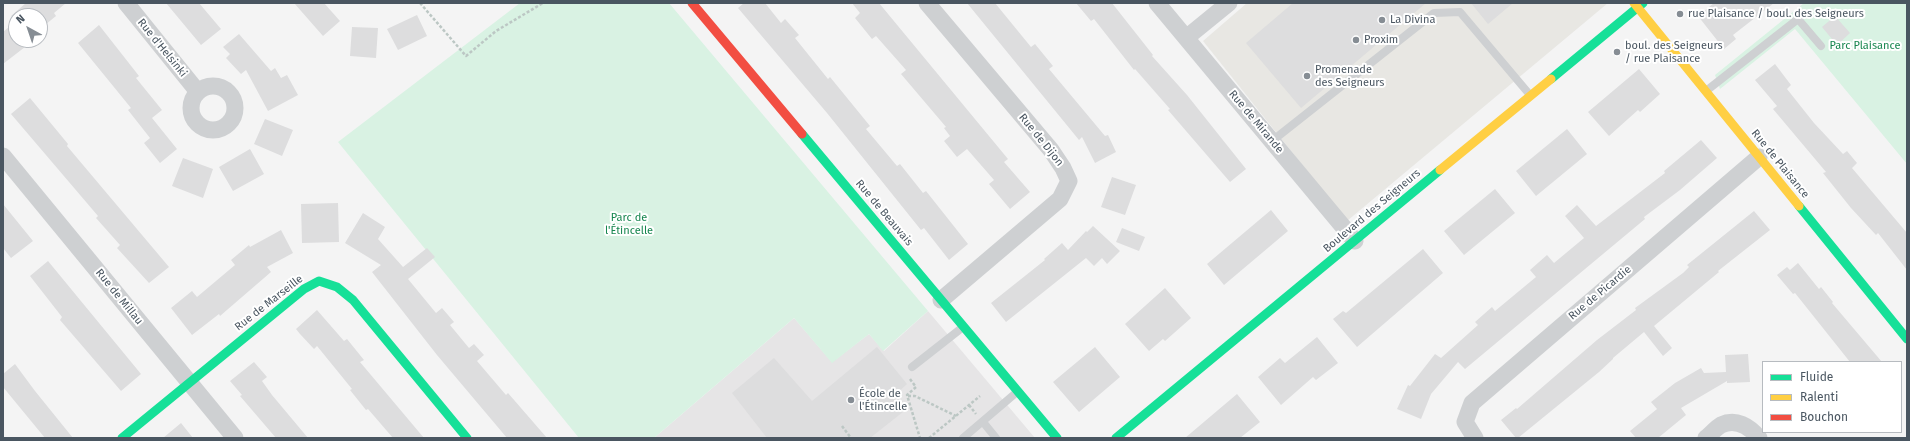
<!DOCTYPE html>
<html>
<head>
<meta charset="utf-8">
<style>
  body { margin:0 }
  #map { position:relative; width:1910px; height:441px; overflow:hidden; background:#f4f4f4; font-family:"Fira Sans",sans-serif }
  canvas { display:block }
  .frame { position:absolute; inset:0; border:4px solid #4a5661; pointer-events:none }
  .legend { position:absolute; left:1762px; top:361px; width:140px; height:72px; box-sizing:border-box; background:#fff; border:1px solid #b7bbc0; margin:0; padding:5px 7px; list-style:none; font-size:12px; color:#4a5661 }
  .legend li { display:flex; align-items:center; gap:8px; height:20px }
  .legend b { width:20px; border:1px solid #b7bbc0 }
  .north { position:absolute; left:8px; top:8px; width:40px; height:40px; box-sizing:border-box; background:#fff; border:1px solid #b7bbc0; border-radius:50%; rotate:320deg; font-size:11px; font-weight:700; line-height:16px; text-align:center; color:#4a5661 }
  .north::after { content:''; display:block; margin:auto; width:14px; height:18px; background:#868d94; clip-path:polygon(50% 0,100% 100%,50% 72%,0 100%) }
</style>
</head>
<body>
<div id="map">
<canvas width="1910" height="441"></canvas>
<div class="frame"></div>
<ul class="legend">
<li><b style="height:5px;background:#16e098"></b>Fluide</li>
<li><b style="height:5px;background:#ffcf43"></b>Ralenti</li>
<li><b style="height:5px;background:#f24e42"></b>Bouchon</li>
</ul>
<div class="north">N</div>
</div>
<script>
const c = document.querySelector('canvas').getContext('2d');
c.lineJoin = 'round';
function fill(path, color) {
  c.fillStyle = color;
  c.fill(path, 'evenodd');
}
function stroke(path, color, width, dash) {
  c.strokeStyle = color;
  c.lineWidth = width;
  c.lineCap = dash ? 'butt' : 'round';
  c.setLineDash(dash || []);
  c.stroke(path);
}
function label(font, color, halo, rows, align = 'center') {
  c.font = font + ' "Fira Sans",sans-serif';
  c.lineWidth = 4;
  c.setLineDash([]);
  c.textBaseline = 'middle';
  c.strokeStyle = halo;
  c.fillStyle = color;
  for (const [text, x, y, turn = 0] of rows) {
    c.save();
    c.translate(x, y);
    c.rotate((+turn || 0) * Math.PI / 180);
    c.textAlign = isNaN(turn) ? turn : align;
    if (halo) c.strokeText(text, 0, 0);
    c.fillText(text, 0, 0);
    c.restore();
  }
}
const commercial = new Path2D(`
  M 1247,3 L 1608,3 L 1347,221 L 1203,41 Z`);
const education = new Path2D(`
  M 928,311 L 1035,438 L 654,438 L 794,318 L 832,362 L 869,334 L 884,351 Z`);
const green = new Path2D(`
  M 520,3 L 669,3 L 928,311 L 883,351 L 869,334 L 832,363 L 794,318 L 654,438 L 579,438 L 338,142 Z
  M 1804,3 L 1907,3 L 1907,164 L 1795,29 L 1720,89 L 1715,75 Z`);
const building = new Path2D(`
  M 26,3 L 66,3 L 54,13 L 56,16 L 40,29 L 40,16 L 11,16 Z
  M 166,3 L 199,3 L 221,29 L 201,45 Z
  M 294,3 L 324,3 L 340,21 L 323,36 Z
  M 744,3 L 765,3 L 781,23 L 785,19 L 799,35 L 795,38 L 828,79 L 830,77 L 870,126 L 866,129 L 897,166 L 900,164 L 923,193 L 926,191 L 968,244 L 949,260 L 924,228 L 921,230 L 827,113 L 738,8 Z
  M 852,3 L 879,3 L 1008,159 L 1004,162 L 1030,192 L 1010,209 L 989,184 L 994,180 L 967,149 L 957,157 L 944,141 L 950,136 L 944,128 L 946,127 L 901,74 L 906,70 L 876,36 L 872,39 L 855,18 L 860,13 Z
  M 967,3 L 995,3 L 1031,47 L 1035,44 L 1053,66 L 1049,69 L 1105,136 L 1108,135 L 1116,152 L 1095,163 L 1082,137 L 1079,140 Z
  M 1076,3 L 1112,3 L 1153,55 L 1152,56 L 1187,95 L 1246,169 L 1230,182 L 1168,110 L 1170,109 L 1135,69 L 1134,70 L 1094,19 L 1091,21 Z
  M 1293,3 L 1426,3 L 1301,108 L 1246,43 Z
  M 1471,3 L 1513,3 L 1488,24 Z
  M 1714,3 L 1774,3 L 1733,35 L 1736,39 L 1724,49 L 1698,16 Z
  M 417,15 L 427,36 L 398,50 L 387,29 Z
  M 1835,16 L 1850,33 L 1837,45 L 1822,27 Z
  M 16,21 L 16,40 L 34,40 L 3,64 L 3,32 Z
  M 99,25 L 139,76 L 136,78 L 162,110 L 152,118 L 177,149 L 160,163 L 144,143 L 150,138 L 128,110 L 131,108 L 78,43 Z
  M 352,27 L 378,28 L 376,58 L 350,56 Z
  M 239,34 L 271,71 L 275,68 L 281,78 L 287,75 L 298,95 L 268,111 L 246,70 L 241,74 L 226,58 L 230,54 L 223,47 Z
  M 1775,64 L 1791,85 L 1787,89 L 1814,123 L 1843,154 L 1847,151 L 1857,163 L 1852,168 L 1907,233 L 1907,270 L 1878,233 L 1876,235 L 1851,208 L 1823,173 L 1826,172 L 1773,109 L 1777,106 L 1755,80 Z
  M 1639,69 L 1660,94 L 1640,112 L 1638,110 L 1609,136 L 1588,112 Z
  M 30,98 L 68,144 L 67,146 L 169,267 L 149,283 L 117,248 L 120,245 L 96,218 L 98,216 L 11,114 Z
  M 265,119 L 293,130 L 282,156 L 254,144 Z
  M 1567,129 L 1587,154 L 1536,196 L 1516,171 Z
  M 1701,140 L 1717,158 L 1680,190 L 1644,217 L 1645,219 L 1465,369 L 1458,362 L 1431,394 L 1421,419 L 1397,409 L 1408,385 L 1410,386 L 1435,354 L 1441,358 L 1478,325 L 1475,322 L 1492,307 L 1495,311 L 1536,277 L 1530,270 L 1547,255 L 1554,263 L 1584,238 L 1565,216 L 1577,205 L 1596,226 L 1665,173 L 1664,171 Z
  M 250,149 L 264,174 L 233,191 L 219,167 Z
  M 183,158 L 213,169 L 203,198 L 172,186 Z
  M 1112,177 L 1136,185 L 1125,215 L 1101,207 Z
  M 1495,189 L 1515,213 L 1464,255 L 1444,231 Z
  M 338,203 L 339,242 L 302,243 L 301,204 Z
  M 3,204 L 33,241 L 11,258 L 3,248 Z
  M 1271,210 L 1288,231 L 1224,285 L 1207,264 Z
  M 1754,211 L 1770,230 L 1718,271 L 1719,272 L 1713,277 L 1654,326 L 1672,348 L 1663,356 L 1644,332 L 1613,358 L 1613,359 L 1599,372 L 1518,438 L 1516,438 L 1501,420 L 1516,408 L 1517,409 L 1597,340 L 1636,310 L 1635,308 L 1683,273 L 1689,267 L 1687,265 Z
  M 363,213 L 385,227 L 378,239 L 403,267 L 427,248 L 435,257 L 408,279 L 436,313 L 442,308 L 454,322 L 450,325 L 469,348 L 474,344 L 484,355 L 477,361 L 506,395 L 508,393 L 547,438 L 507,438 L 437,355 L 372,272 L 381,265 L 345,243 Z
  M 1093,226 L 1120,251 L 1107,264 L 1102,258 L 1094,266 L 1086,258 L 1006,322 L 991,303 L 1045,260 L 1044,259 L 1062,243 L 1068,250 L 1086,231 L 1087,232 Z
  M 1122,228 L 1145,237 L 1139,251 L 1116,242 Z
  M 281,230 L 293,253 L 267,267 L 271,272 L 220,316 L 219,314 L 192,335 L 171,308 L 192,291 L 197,297 L 235,265 L 231,260 L 249,245 L 250,247 Z
  M 1423,249 L 1443,273 L 1357,347 L 1333,319 L 1343,311 L 1346,313 Z
  M 48,261 L 141,374 L 121,391 L 60,320 L 62,317 L 30,276 Z
  M 1798,263 L 1819,289 L 1821,287 L 1833,302 L 1832,303 L 1882,362 L 1850,362 L 1795,293 L 1793,294 L 1777,275 L 1787,267 L 1790,270 Z
  M 1165,288 L 1191,318 L 1165,341 L 1163,339 L 1149,351 L 1125,324 Z
  M 317,310 L 344,341 L 347,339 L 364,360 L 360,362 L 424,438 L 393,438 L 368,409 L 366,410 L 350,390 L 352,389 L 317,346 L 314,349 L 300,334 L 296,329 Z
  M 1317,337 L 1338,363 L 1316,380 L 1313,377 L 1281,405 L 1258,377 L 1280,358 L 1285,363 Z
  M 877,347 L 907,384 L 896,394 L 908,408 L 870,438 L 767,438 L 732,393 L 774,358 L 812,401 Z
  M 1095,347 L 1120,377 L 1079,412 L 1053,382 Z
  M 1748,354 L 1750,382 L 1727,383 L 1727,381 L 1681,408 L 1686,415 L 1658,438 L 1636,438 L 1630,431 L 1657,409 L 1651,402 L 1675,383 L 1701,368 L 1704,373 L 1726,372 L 1725,355 Z
  M 254,362 L 267,377 L 262,381 L 272,395 L 308,438 L 276,438 L 240,396 L 242,395 L 230,381 Z
  M 15,364 L 35,391 L 73,438 L 45,438 L 3,387 L 3,374 Z
  M 1237,394 L 1260,422 L 1240,438 L 1185,438 Z
  M 181,423 L 193,438 L 163,438 Z`);
const path = new Path2D(`
  M 420,3 L 466,56 L 496,31 L 543,3
  M 910,379 L 916,387 L 907,395 L 920,438
  M 908,396 L 915,396 L 956,416
  M 969,405 L 976,414
  M 842,426 L 851,438
  M 929,438 L 980,396`);
const lane = new Path2D(`
  M 1706,91 L 1798,19 L 1821,46
  M 1272,141 L 1434,13 L 1460,12 L 1530,95
  M 912,367 L 963,327
  M 983,422 L 996,438
  M 963,438 L 1017,392`);
const street = new Path2D(`
  M 126,3 L 198,92
  M 927,3 L 1051,150 L 1063,168 L 1069,181 L 1060,199 L 941,300
  M 1157,3 L 1355,241
  M 1186,38 L 1229,3
  M191 108a22 22 0 1 1 44 0a22 22 0 1 1-44 0Z
  M 3,156 L 235,438
  M 1475,438 L 1465,422 L 1472,403 L 1759,157
  M 1706,438 C 1711,434 1716,428 1721,425 C 1736,418 1749,426 1759,438`);
const fast = new Path2D(`
  M 1551,79 L 1643,3
  M 802,134 L 1057,438
  M 1799,206 L 1907,339
  M 122,438 L 304,289 L 319,281 L 337,287 L 353,300 L 467,438
  M 1116,438 L 1440,170`);
const slow = new Path2D(`
  M 1634,3 L 1799,206
  M 1440,170 L 1551,79`);
const jam = new Path2D(`
  M 692,3 L 802,134`);
const markers = [
  [1680,14,4,"#868d94"],
  [1382,20,4,"#868d94"],
  [1356,40,4,"#868d94"],
  [1617,52,4,"#868d94"],
  [1307,76,4,"#868d94"],
  [851,400,4,"#868d94"]
];
const poiNames = [
  ["rue Plaisance / boul. des Seigneurs",1688,14],
  ["La Divina",1390,20],
  ["Proxim",1364,40],
  ["boul. des Seigneurs",1625,46],
  ["/ rue Plaisance",1625,59],
  ["Promenade",1315,70],
  ["des Seigneurs",1315,83],
  ["École de",859,394],
  ["l'Étincelle",859,407]
];
const parkNames = [
  ["Parc Plaisance",1865,46],
  ["Parc de",629,218],
  ["l'Étincelle",629,231]
];
const streetNames = [
  ["Rue d'Helsinki",162,48,51],
  ["Rue de Mirande",1256,122,50],
  ["Rue de Dijon",1041,140,51],
  ["Rue de Plaisance",1780,164,51],
  ["Boulevard des Seigneurs",1372,211,-40],
  ["Rue de Beauvais",884,213,50],
  ["Rue de Picardie",1600,293,-40],
  ["Rue de Millau",119,297,51],
  ["Rue de Marseille",269,303,-38]
];
fill(commercial, '#e8e7e3');
fill(education, '#e6e5e6');
fill(green, '#d9f2e3');
fill(building, '#ddddde');
stroke(path, '#bcc7c4', 2.5, [3, 2]);
stroke(lane, '#ced0d2', 8);
stroke(street, '#ced0d2', 17);
stroke(fast, '#16e098', 9);
stroke(slow, '#ffcf43', 9);
stroke(jam, '#f24e42', 9);
for (const [x, y, r, color] of markers) {
  const dot = new Path2D();
  dot.arc(x, y, r, 0, 2 * Math.PI);
  c.fillStyle = color;
  c.fill(dot);
  stroke(dot, '#fff', 1.5);
}
label('11px', '#4a5661', '#fff', poiNames, 'left');
label('11px', '#17864f', '#fff', parkNames);
label('11px', '#4a5661', '#fff', streetNames);
</script>
</body>
</html>
